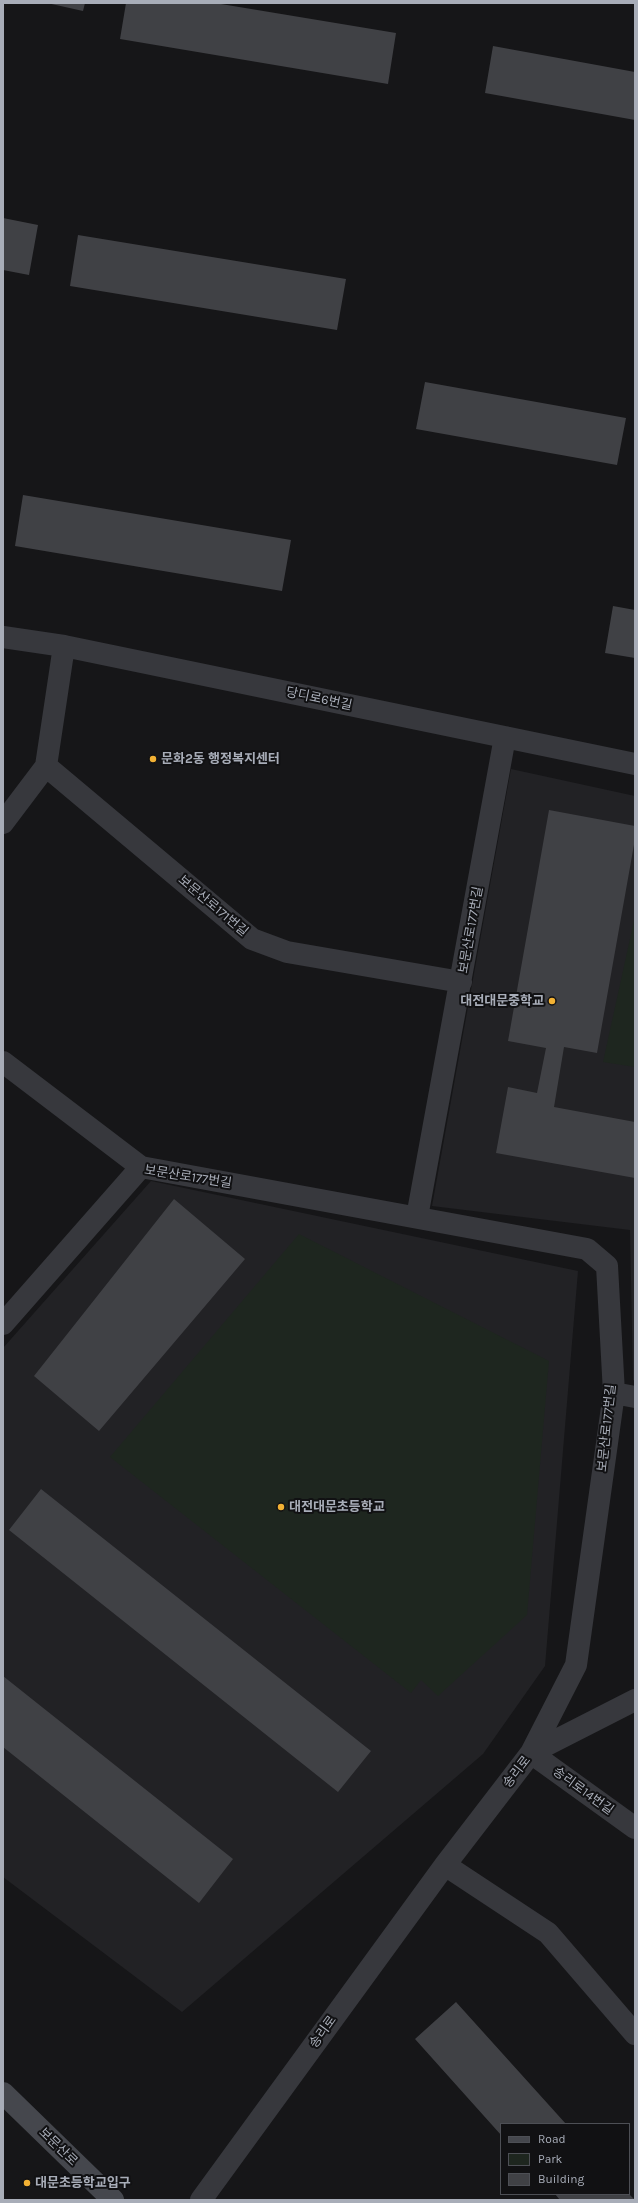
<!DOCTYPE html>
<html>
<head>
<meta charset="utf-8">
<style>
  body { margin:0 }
  #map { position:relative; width:638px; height:2203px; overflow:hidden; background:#161618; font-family:Karla,sans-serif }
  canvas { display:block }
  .frame { position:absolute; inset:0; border:4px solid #a8adb8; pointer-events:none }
  .legend { position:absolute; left:500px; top:2123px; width:130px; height:72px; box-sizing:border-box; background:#111113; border:1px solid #4d4f55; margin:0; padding:5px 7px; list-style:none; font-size:12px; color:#a8adb8 }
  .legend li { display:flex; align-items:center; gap:8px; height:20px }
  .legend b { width:20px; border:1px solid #4d4f55 }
</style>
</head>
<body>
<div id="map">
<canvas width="638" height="2203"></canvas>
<div class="frame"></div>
<ul class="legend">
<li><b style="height:5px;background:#45474d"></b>Road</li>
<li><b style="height:11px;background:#1e261f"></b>Park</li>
<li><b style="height:11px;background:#404145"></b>Building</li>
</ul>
</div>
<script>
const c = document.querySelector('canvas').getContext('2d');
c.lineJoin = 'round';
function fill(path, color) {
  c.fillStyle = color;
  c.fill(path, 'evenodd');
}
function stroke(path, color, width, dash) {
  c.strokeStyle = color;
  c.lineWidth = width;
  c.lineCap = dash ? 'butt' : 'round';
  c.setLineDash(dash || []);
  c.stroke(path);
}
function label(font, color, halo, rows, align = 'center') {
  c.font = font + ' Karla,"Noto Sans KR",sans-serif';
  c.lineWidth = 4;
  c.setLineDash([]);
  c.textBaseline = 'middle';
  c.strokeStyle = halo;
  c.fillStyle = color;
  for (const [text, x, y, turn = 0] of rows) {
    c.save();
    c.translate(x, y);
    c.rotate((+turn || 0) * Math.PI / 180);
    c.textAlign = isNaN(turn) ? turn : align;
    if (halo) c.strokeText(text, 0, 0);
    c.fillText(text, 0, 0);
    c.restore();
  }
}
const built = new Path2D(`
  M 511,769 L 635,796 L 635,1381 L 633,1380 L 630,1230 L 432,1206 Z
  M 151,1181 L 578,1271 L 545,1666 L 483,1754 L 182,2012 L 3,1877 L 3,1348 Z`);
const green = new Path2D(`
  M 635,916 L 635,1067 L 603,1062 Z
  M 299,1234 L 549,1361 L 527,1615 L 438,1696 L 421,1680 L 411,1693 L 110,1457 Z`);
const building = new Path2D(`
  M 47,3 L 85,3 L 83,11 Z
  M 126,3 L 215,3 L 396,33 L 388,84 L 120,39 Z
  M 493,46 L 635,72 L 635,120 L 485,93 Z
  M 3,218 L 38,225 L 29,275 L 3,270 Z
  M 78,235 L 346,279 L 337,330 L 70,286 Z
  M 425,382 L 626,418 L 617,465 L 416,429 Z
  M 23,495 L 291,540 L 282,591 L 15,546 Z
  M 613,606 L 635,610 L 635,658 L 605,653 Z
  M 549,810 L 635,826 L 635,839 L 597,1053 L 564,1047 L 554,1107 L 635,1122 L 635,1178 L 496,1153 L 508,1087 L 537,1093 L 546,1048 L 508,1041 Z
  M 174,1199 L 245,1259 L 99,1431 L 34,1376 Z
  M 41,1489 L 371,1751 L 338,1792 L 9,1530 Z
  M 3,1676 L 233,1859 L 199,1903 L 3,1747 Z
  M 456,2002 L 566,2124 L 501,2124 L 501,2135 L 415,2039 Z
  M 555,2194 L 629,2194 L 635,2200 L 560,2200 Z`);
const street = new Path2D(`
  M 3,637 L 64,646 L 635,764
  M 46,766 L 252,939 L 287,952 L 461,982
  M 3,823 L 46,766 L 64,646
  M 3,1062 L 141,1167 L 587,1249 L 607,1266 L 614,1393 L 576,1665 L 531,1753 L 635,1828
  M 417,1217 L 505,737
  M 3,1324 L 141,1167
  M 614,1393 L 635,1397
  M 445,1865 L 548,1933 L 635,2034
  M 201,2200 L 445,1865 L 531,1753 L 635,1700`);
const secondary = new Path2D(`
  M 3,2093 L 113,2200`);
const markers = [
  [153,759,4,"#f2b134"],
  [552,1001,4,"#f2b134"],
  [281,1507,4,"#f2b134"],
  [27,2183,4,"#f2b134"]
];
const streetNames = [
  ["당디로6번길",319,699,12],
  ["보문산로171번길",213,906,40],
  ["보문산로177번길",471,930,-80],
  ["보문산로177번길",188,1177,9],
  ["보문산로177번길",607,1428,-84],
  ["송리로",517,1772,-52],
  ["송리로14번길",583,1791,36],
  ["송리로",323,2032,-54],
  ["보문산로",58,2147,44]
];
const poiNames = [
  ["문화2동 행정복지센터",161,759],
  ["대전대문중학교",544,1001,"right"],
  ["대전대문초등학교",289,1507],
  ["대문초등학교입구",35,2183]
];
fill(built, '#222225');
fill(green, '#1e261f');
fill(building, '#404145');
stroke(street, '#37383d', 22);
stroke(secondary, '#45474d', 22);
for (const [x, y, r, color] of markers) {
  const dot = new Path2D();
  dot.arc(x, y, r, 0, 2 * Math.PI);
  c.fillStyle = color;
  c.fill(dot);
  stroke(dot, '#111113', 1.5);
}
label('13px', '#a8adb8', '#111113', streetNames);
label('bold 13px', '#a8adb8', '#111113', poiNames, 'left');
</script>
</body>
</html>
